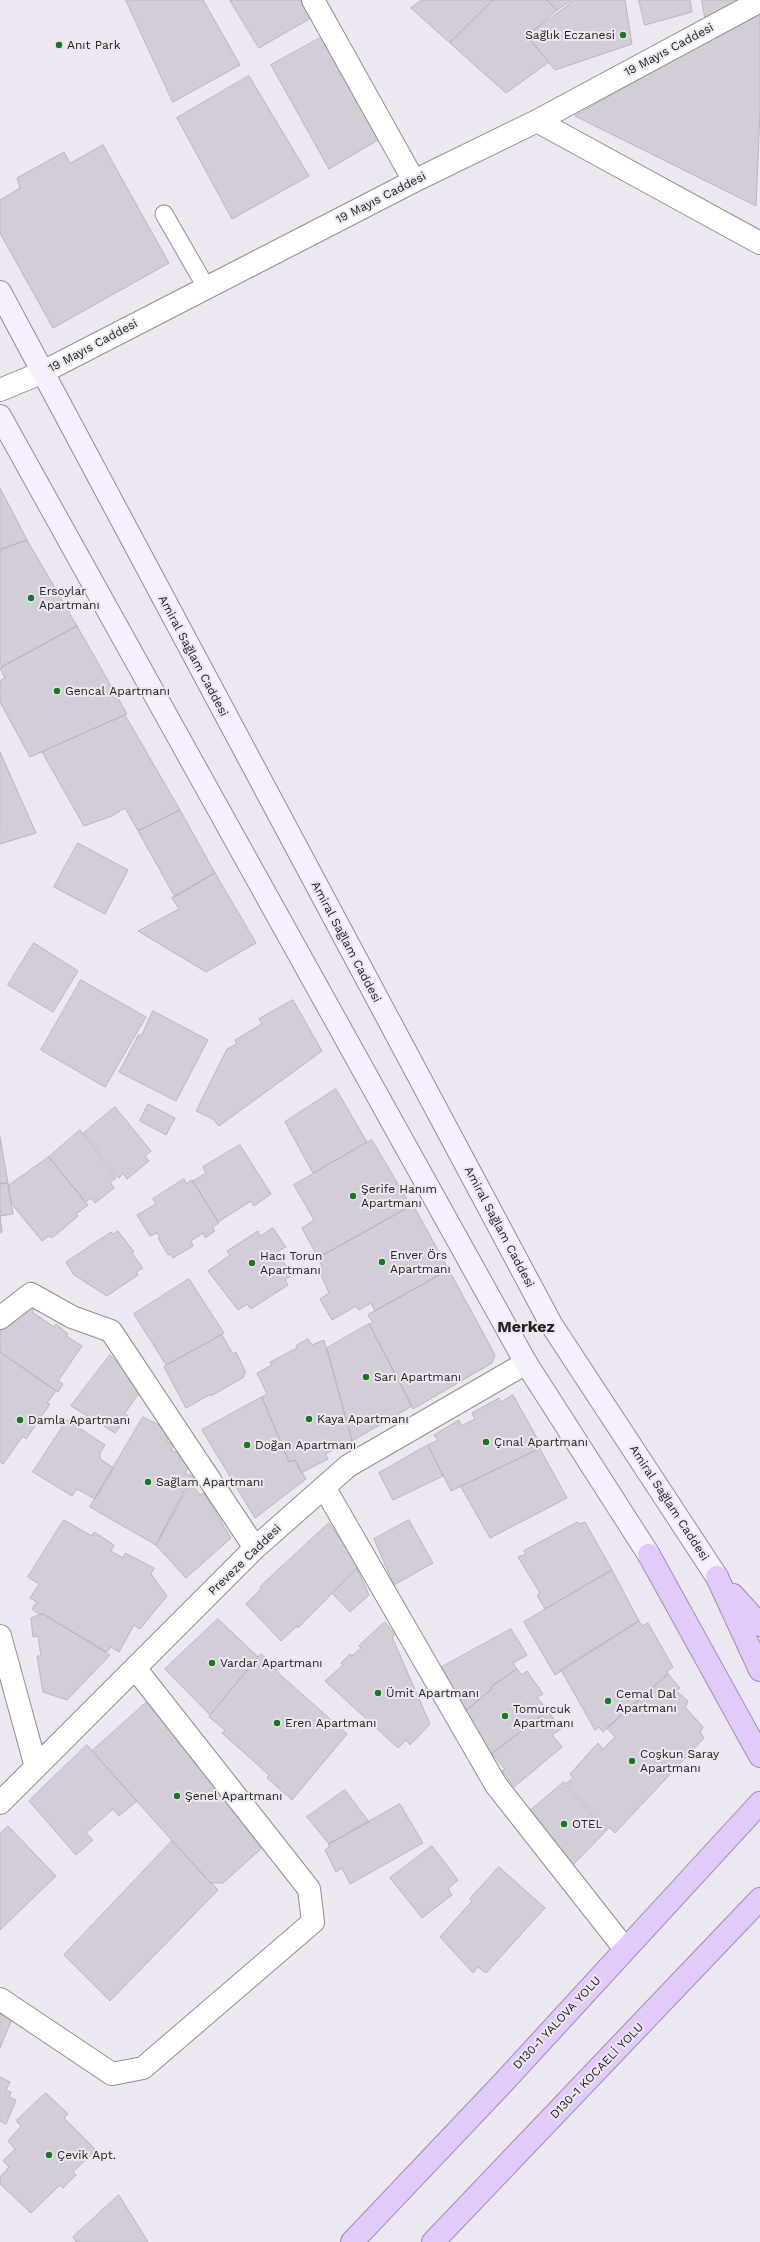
<!DOCTYPE html>
<html>
<head>
<meta charset="utf-8">
<style>
  body { margin:0 }
  canvas { display:block; background:#ece7f1 }
</style>
</head>
<body>
<canvas width="760" height="2242"></canvas>
<script>
const c = document.querySelector('canvas').getContext('2d');
c.lineJoin = 'round';
function fill(path, color) {
  c.fillStyle = color;
  c.fill(path, 'evenodd');
}
function stroke(path, color, width, dash) {
  c.strokeStyle = color;
  c.lineWidth = width;
  c.lineCap = dash ? 'butt' : 'round';
  c.setLineDash(dash || []);
  c.stroke(path);
}
function label(font, color, halo, rows, align = 'center') {
  c.font = font + ' "Work Sans",sans-serif';
  c.lineWidth = 4;
  c.setLineDash([]);
  c.textBaseline = 'middle';
  c.strokeStyle = halo;
  c.fillStyle = color;
  for (const [text, x, y, turn = 0] of rows) {
    c.save();
    c.translate(x, y);
    c.rotate((+turn || 0) * Math.PI / 180);
    c.textAlign = isNaN(turn) ? turn : align;
    if (halo) c.strokeText(text, 0, 0);
    c.fillText(text, 0, 0);
    c.restore();
  }
}
const building = new Path2D(`
  M 126,0 L 203,0 L 240,65 L 173,102 Z
  M 230,0 L 307,0 L 316,15 L 259,48 Z
  M 422,0 L 493,0 L 450,43 L 411,8 Z
  M 493,0 L 547,0 L 557,10 L 527,36 L 549,62 L 506,93 L 450,43 Z
  M 547,0 L 572,0 L 557,10 Z
  M 575,0 L 625,0 L 632,44 L 555,70 L 527,36 Z
  M 639,0 L 690,0 L 692,12 L 645,25 Z
  M 702,0 L 742,0 L 705,17 Z
  M 760,11 L 760,111 L 756,206 L 575,116 Z
  M 322,37 L 378,140 L 329,169 L 271,65 Z
  M 249,76 L 309,176 L 232,219 L 177,118 Z
  M 103,145 L 169,263 L 53,328 L 0,233 L 0,200 L 20,188 L 17,178 L 64,152 L 70,163 Z
  M 0,488 L 27,540 L 0,550 Z
  M 27,540 L 77,626 L 2,667 L 0,663 L 0,550 Z
  M 77,626 L 127,714 L 30,757 L 0,702 L 0,681 L 5,678 L 0,668 Z
  M 125,715 L 180,810 L 138,831 L 125,808 L 112,816 L 84,826 L 42,752 Z
  M 0,752 L 36,833 L 0,844 Z
  M 180,810 L 215,873 L 175,897 L 138,831 Z
  M 78,843 L 128,870 L 105,914 L 54,887 Z
  M 215,873 L 256,943 L 206,972 L 138,931 L 179,909 L 172,898 Z
  M 34,943 L 78,971 L 53,1012 L 8,985 Z
  M 81,980 L 146,1017 L 105,1087 L 41,1050 Z
  M 293,1000 L 322,1051 L 219,1126 L 213,1119 L 196,1111 L 227,1049 L 237,1044 L 235,1040 L 262,1024 L 259,1019 Z
  M 153,1011 L 208,1040 L 176,1101 L 119,1072 L 139,1034 L 141,1036 Z
  M 336,1089 L 367,1142 L 313,1173 L 285,1122 Z
  M 148,1104 L 175,1118 L 166,1135 L 140,1121 Z
  M 115,1107 L 151,1151 L 145,1156 L 149,1161 L 127,1179 L 123,1173 L 119,1178 L 116,1175 L 84,1133 Z
  M 80,1130 L 116,1178 L 110,1182 L 114,1188 L 95,1203 L 91,1198 L 85,1202 L 49,1157 Z
  M 0,1137 L 8,1183 L 0,1184 Z
  M 372,1140 L 411,1206 L 318,1258 L 302,1228 L 314,1220 L 294,1185 Z
  M 240,1145 L 271,1194 L 254,1206 L 251,1201 L 218,1222 L 193,1181 L 206,1173 L 203,1167 Z
  M 49,1157 L 88,1205 L 76,1214 L 78,1216 L 52,1238 L 49,1236 L 42,1241 L 11,1203 L 8,1186 Z
  M 184,1179 L 186,1184 L 192,1180 L 219,1223 L 212,1227 L 215,1231 L 205,1238 L 203,1233 L 191,1241 L 193,1246 L 173,1258 L 170,1254 L 168,1255 L 158,1238 L 160,1237 L 157,1233 L 150,1236 L 137,1215 L 156,1204 L 153,1199 Z
  M 8,1183 L 13,1214 L 0,1216 L 2,1232 L 0,1233 L 0,1184 Z
  M 413,1205 L 449,1270 L 375,1311 L 371,1303 L 359,1310 L 356,1306 L 332,1320 L 320,1299 L 329,1293 L 318,1268 L 322,1266 L 318,1258 Z
  M 273,1228 L 286,1247 L 277,1252 L 292,1275 L 285,1280 L 288,1285 L 251,1309 L 247,1304 L 238,1310 L 208,1271 L 230,1255 L 227,1251 L 258,1231 L 260,1236 Z
  M 118,1231 L 134,1252 L 132,1253 L 143,1268 L 136,1272 L 138,1275 L 107,1296 L 74,1275 L 66,1262 L 111,1232 L 113,1234 Z
  M 449,1270 L 495,1355 L 492,1363 L 413,1409 L 369,1324 L 373,1323 L 368,1315 Z
  M 189,1279 L 224,1333 L 166,1365 L 134,1314 Z
  M 28,1305 L 34,1309 L 32,1312 L 54,1327 L 56,1324 L 68,1334 L 66,1336 L 82,1346 L 58,1381 L 63,1384 L 58,1392 L 0,1352 L 0,1331 L 5,1324 Z
  M 369,1324 L 412,1406 L 352,1441 L 327,1348 Z
  M 222,1335 L 233,1354 L 236,1352 L 246,1373 L 243,1375 L 244,1377 L 211,1396 L 211,1394 L 186,1408 L 164,1367 Z
  M 308,1339 L 312,1345 L 324,1340 L 352,1441 L 325,1454 L 328,1459 L 301,1473 L 295,1460 L 289,1462 L 262,1397 L 267,1394 L 257,1373 L 272,1365 L 270,1362 L 297,1348 L 296,1346 Z
  M 0,1352 L 56,1391 L 47,1403 L 50,1404 L 26,1439 L 23,1436 L 3,1464 L 0,1462 Z
  M 110,1355 L 142,1389 L 125,1413 L 128,1416 L 115,1433 L 71,1406 Z
  M 513,1395 L 542,1447 L 451,1491 L 428,1445 L 438,1440 L 434,1435 L 459,1420 L 461,1426 L 475,1419 L 472,1413 L 499,1398 L 501,1402 Z
  M 262,1397 L 289,1462 L 295,1460 L 306,1479 L 255,1518 L 202,1430 Z
  M 143,1417 L 171,1431 L 167,1441 L 174,1445 L 171,1450 L 182,1455 L 179,1459 L 190,1465 L 185,1473 L 194,1477 L 156,1545 L 90,1507 Z
  M 67,1420 L 105,1445 L 100,1453 L 100,1459 L 114,1468 L 95,1499 L 77,1489 L 72,1496 L 33,1472 Z
  M 428,1445 L 443,1476 L 393,1500 L 379,1473 Z
  M 540,1449 L 567,1498 L 490,1538 L 461,1487 Z
  M 190,1481 L 200,1495 L 204,1493 L 231,1538 L 186,1578 L 156,1545 Z
  M 64,1520 L 92,1536 L 94,1532 L 114,1545 L 111,1551 L 123,1558 L 125,1553 L 154,1568 L 151,1574 L 167,1596 L 140,1629 L 134,1625 L 119,1652 L 111,1647 L 107,1652 L 43,1614 L 40,1615 L 32,1609 L 37,1602 L 30,1598 L 39,1584 L 28,1577 Z
  M 409,1520 L 433,1563 L 394,1585 L 374,1539 Z
  M 578,1522 L 580,1524 L 585,1522 L 612,1570 L 545,1609 L 537,1595 L 540,1593 L 518,1557 L 526,1554 L 524,1551 Z
  M 329,1523 L 359,1566 L 298,1628 L 297,1626 L 281,1641 L 246,1604 L 261,1589 L 260,1587 Z
  M 357,1568 L 369,1595 L 350,1612 L 333,1594 Z
  M 612,1570 L 639,1621 L 555,1675 L 524,1622 Z
  M 43,1614 L 110,1655 L 67,1700 L 43,1692 L 37,1656 L 41,1656 L 38,1636 L 33,1637 L 31,1618 Z
  M 218,1619 L 258,1657 L 210,1715 L 165,1669 Z
  M 639,1621 L 642,1626 L 648,1623 L 673,1667 L 667,1671 L 668,1674 L 603,1732 L 599,1727 L 595,1730 L 561,1670 Z
  M 385,1622 L 395,1635 L 392,1637 L 430,1724 L 410,1745 L 406,1740 L 398,1748 L 325,1681 L 343,1665 L 341,1663 L 350,1654 L 352,1656 L 361,1648 L 359,1646 Z
  M 511,1629 L 527,1655 L 513,1663 L 517,1669 L 491,1687 L 492,1689 L 465,1711 L 442,1667 Z
  M 261,1654 L 278,1668 L 276,1671 L 347,1734 L 292,1800 L 267,1778 L 269,1775 L 222,1733 L 225,1730 L 209,1717 Z
  M 517,1669 L 522,1675 L 527,1671 L 543,1694 L 537,1697 L 548,1711 L 489,1756 L 464,1727 L 474,1721 L 465,1711 L 492,1689 L 491,1687 Z
  M 668,1674 L 680,1688 L 676,1691 L 688,1701 L 685,1707 L 703,1727 L 700,1732 L 704,1738 L 615,1833 L 609,1827 L 606,1831 L 567,1783 L 573,1778 L 570,1774 L 598,1743 L 603,1749 L 615,1737 L 607,1728 Z
  M 147,1702 L 196,1756 L 192,1760 L 261,1838 L 263,1847 L 223,1883 L 210,1883 L 92,1751 Z
  M 548,1711 L 561,1729 L 552,1735 L 562,1747 L 514,1787 L 502,1771 L 505,1769 L 492,1754 Z
  M 87,1745 L 137,1801 L 119,1816 L 113,1809 L 86,1833 L 93,1840 L 76,1855 L 29,1801 Z
  M 564,1782 L 605,1832 L 569,1869 L 524,1816 Z
  M 345,1790 L 369,1822 L 329,1844 L 307,1817 Z
  M 400,1804 L 423,1843 L 350,1884 L 342,1868 L 336,1872 L 325,1850 L 329,1847 L 329,1844 Z
  M 8,1826 L 56,1876 L 0,1930 L 0,1834 Z
  M 172,1841 L 218,1890 L 110,2001 L 64,1955 Z
  M 432,1846 L 458,1880 L 448,1889 L 452,1895 L 422,1918 L 390,1878 Z
  M 499,1867 L 545,1908 L 486,1973 L 478,1967 L 473,1973 L 440,1937 L 472,1901 L 470,1899 Z
  M 0,2014 L 12,2019 L 0,2048 Z
  M 0,2077 L 10,2082 L 6,2090 L 11,2092 L 9,2097 L 16,2100 L 6,2124 L 0,2121 Z
  M 46,2093 L 68,2114 L 64,2118 L 96,2150 L 73,2172 L 76,2175 L 63,2188 L 60,2185 L 31,2213 L 0,2184 L 0,2177 L 9,2167 L 3,2161 L 15,2149 L 8,2141 L 21,2126 L 16,2121 Z
  M 119,2195 L 148,2242 L 76,2242 L 73,2237 Z`);
const lane = new Path2D(`
  M 164,214 L 206,287`);
const street = new Path2D(`
  M 313,0 L 414,181
  M 537,121 L 760,243
  M 0,390 L 41,373 L 414,181 L 537,121 L 760,1
  M 0,1318 L 31,1294 L 72,1317 L 111,1331 L 255,1548
  M 324,1487 L 496,1785 L 625,1949
  M 0,1636 L 36,1767
  M 0,1803 L 255,1548 L 348,1466 L 526,1363
  M 0,1999 L 112,2074 L 143,2068 L 313,1922 L 309,1889 L 135,1668`);
const secondary = new Path2D(`
  M 0,292 L 551,1324 L 717,1577
  M 0,416 L 526,1363 L 649,1555`);
const highway = new Path2D(`
  M 649,1555 L 760,1756
  M 717,1577 L 760,1670
  M 733,1595 L 760,1625
  M 352,2242 L 500,2086 L 760,1803
  M 433,2242 L 760,1899`);
const markers = [
  [623,35,4,"#1b7625"],
  [59,45,4,"#1b7625"],
  [31,598,4,"#1b7625"],
  [57,691,4,"#1b7625"],
  [353,1196,4,"#1b7625"],
  [382,1262,4,"#1b7625"],
  [252,1263,4,"#1b7625"],
  [366,1377,4,"#1b7625"],
  [309,1419,4,"#1b7625"],
  [20,1420,4,"#1b7625"],
  [486,1442,4,"#1b7625"],
  [247,1445,4,"#1b7625"],
  [148,1482,4,"#1b7625"],
  [212,1663,4,"#1b7625"],
  [378,1693,4,"#1b7625"],
  [608,1701,4,"#1b7625"],
  [505,1716,4,"#1b7625"],
  [277,1723,4,"#1b7625"],
  [632,1761,4,"#1b7625"],
  [177,1796,4,"#1b7625"],
  [564,1824,4,"#1b7625"],
  [49,2155,4,"#1b7625"]
];
const poiNames = [
  ["Sağlık Eczanesi",615,35,"right"],
  ["Anıt Park",67,45],
  ["Ersoylar",39,591],
  ["Apartmanı",39,605],
  ["Gencal Apartmanı",65,691],
  ["Şerife Hanım",361,1189],
  ["Apartmanı",361,1203],
  ["Enver Örs",390,1255],
  ["Apartmanı",390,1269],
  ["Hacı Torun",260,1256],
  ["Apartmanı",260,1270],
  ["Sarı Apartmanı",374,1377],
  ["Kaya Apartmanı",317,1419],
  ["Damla Apartmanı",28,1420],
  ["Çınal Apartmanı",494,1442],
  ["Doğan Apartmanı",255,1445],
  ["Sağlam Apartmanı",156,1482],
  ["Vardar Apartmanı",220,1663],
  ["Ümit Apartmanı",386,1693],
  ["Cemal Dal",616,1694],
  ["Apartmanı",616,1708],
  ["Tomurcuk",513,1709],
  ["Apartmanı",513,1723],
  ["Eren Apartmanı",285,1723],
  ["Coşkun Saray",640,1754],
  ["Apartmanı",640,1768],
  ["Şenel Apartmanı",185,1796],
  ["OTEL",572,1824],
  ["Çevik Apt.",57,2155]
];
const streetNames = [
  ["19 Mayıs Caddesi",669,50,-28],
  ["19 Mayıs Caddesi",381,198,-27],
  ["19 Mayıs Caddesi",93,346,-28],
  ["Amiral Sağlam Caddesi",193,656,62],
  ["Amiral Sağlam Caddesi",346,942,62],
  ["Amiral Sağlam Caddesi",499,1227,62],
  ["Amiral Sağlam Caddesi",669,1503,57],
  ["Preveze Caddesi",245,1560,-44],
  ["D130-1 YALOVA YOLU",557,2023,-47],
  ["D130-1 KOCAELİ YOLU",597,2071,-46]
];
const districtNames = [
  ["Merkez",526,1327]
];
fill(building, '#d2cdd7');
stroke(building, '#bab6bf', 1);
stroke(lane, '#928e97', 19);
stroke(street, '#928e97', 24);
stroke(secondary, '#928e97', 24);
stroke(highway, '#9f8fb0', 24);
stroke(lane, '#fff', 17);
stroke(street, '#fff', 22);
stroke(secondary, '#f6effe', 22);
stroke(highway, '#e2cafb', 22);
for (const [x, y, r, color] of markers) {
  const dot = new Path2D();
  dot.arc(x, y, r, 0, 2 * Math.PI);
  c.fillStyle = color;
  c.fill(dot);
  stroke(dot, '#ece7f1', 1.5);
}
label('12px', '#232125', '#ece7f1', poiNames, 'left');
label('12px', '#232125', '#ece7f1', streetNames);
label('bold 16px', '#232125', '#ece7f1', districtNames);
</script>
</body>
</html>
